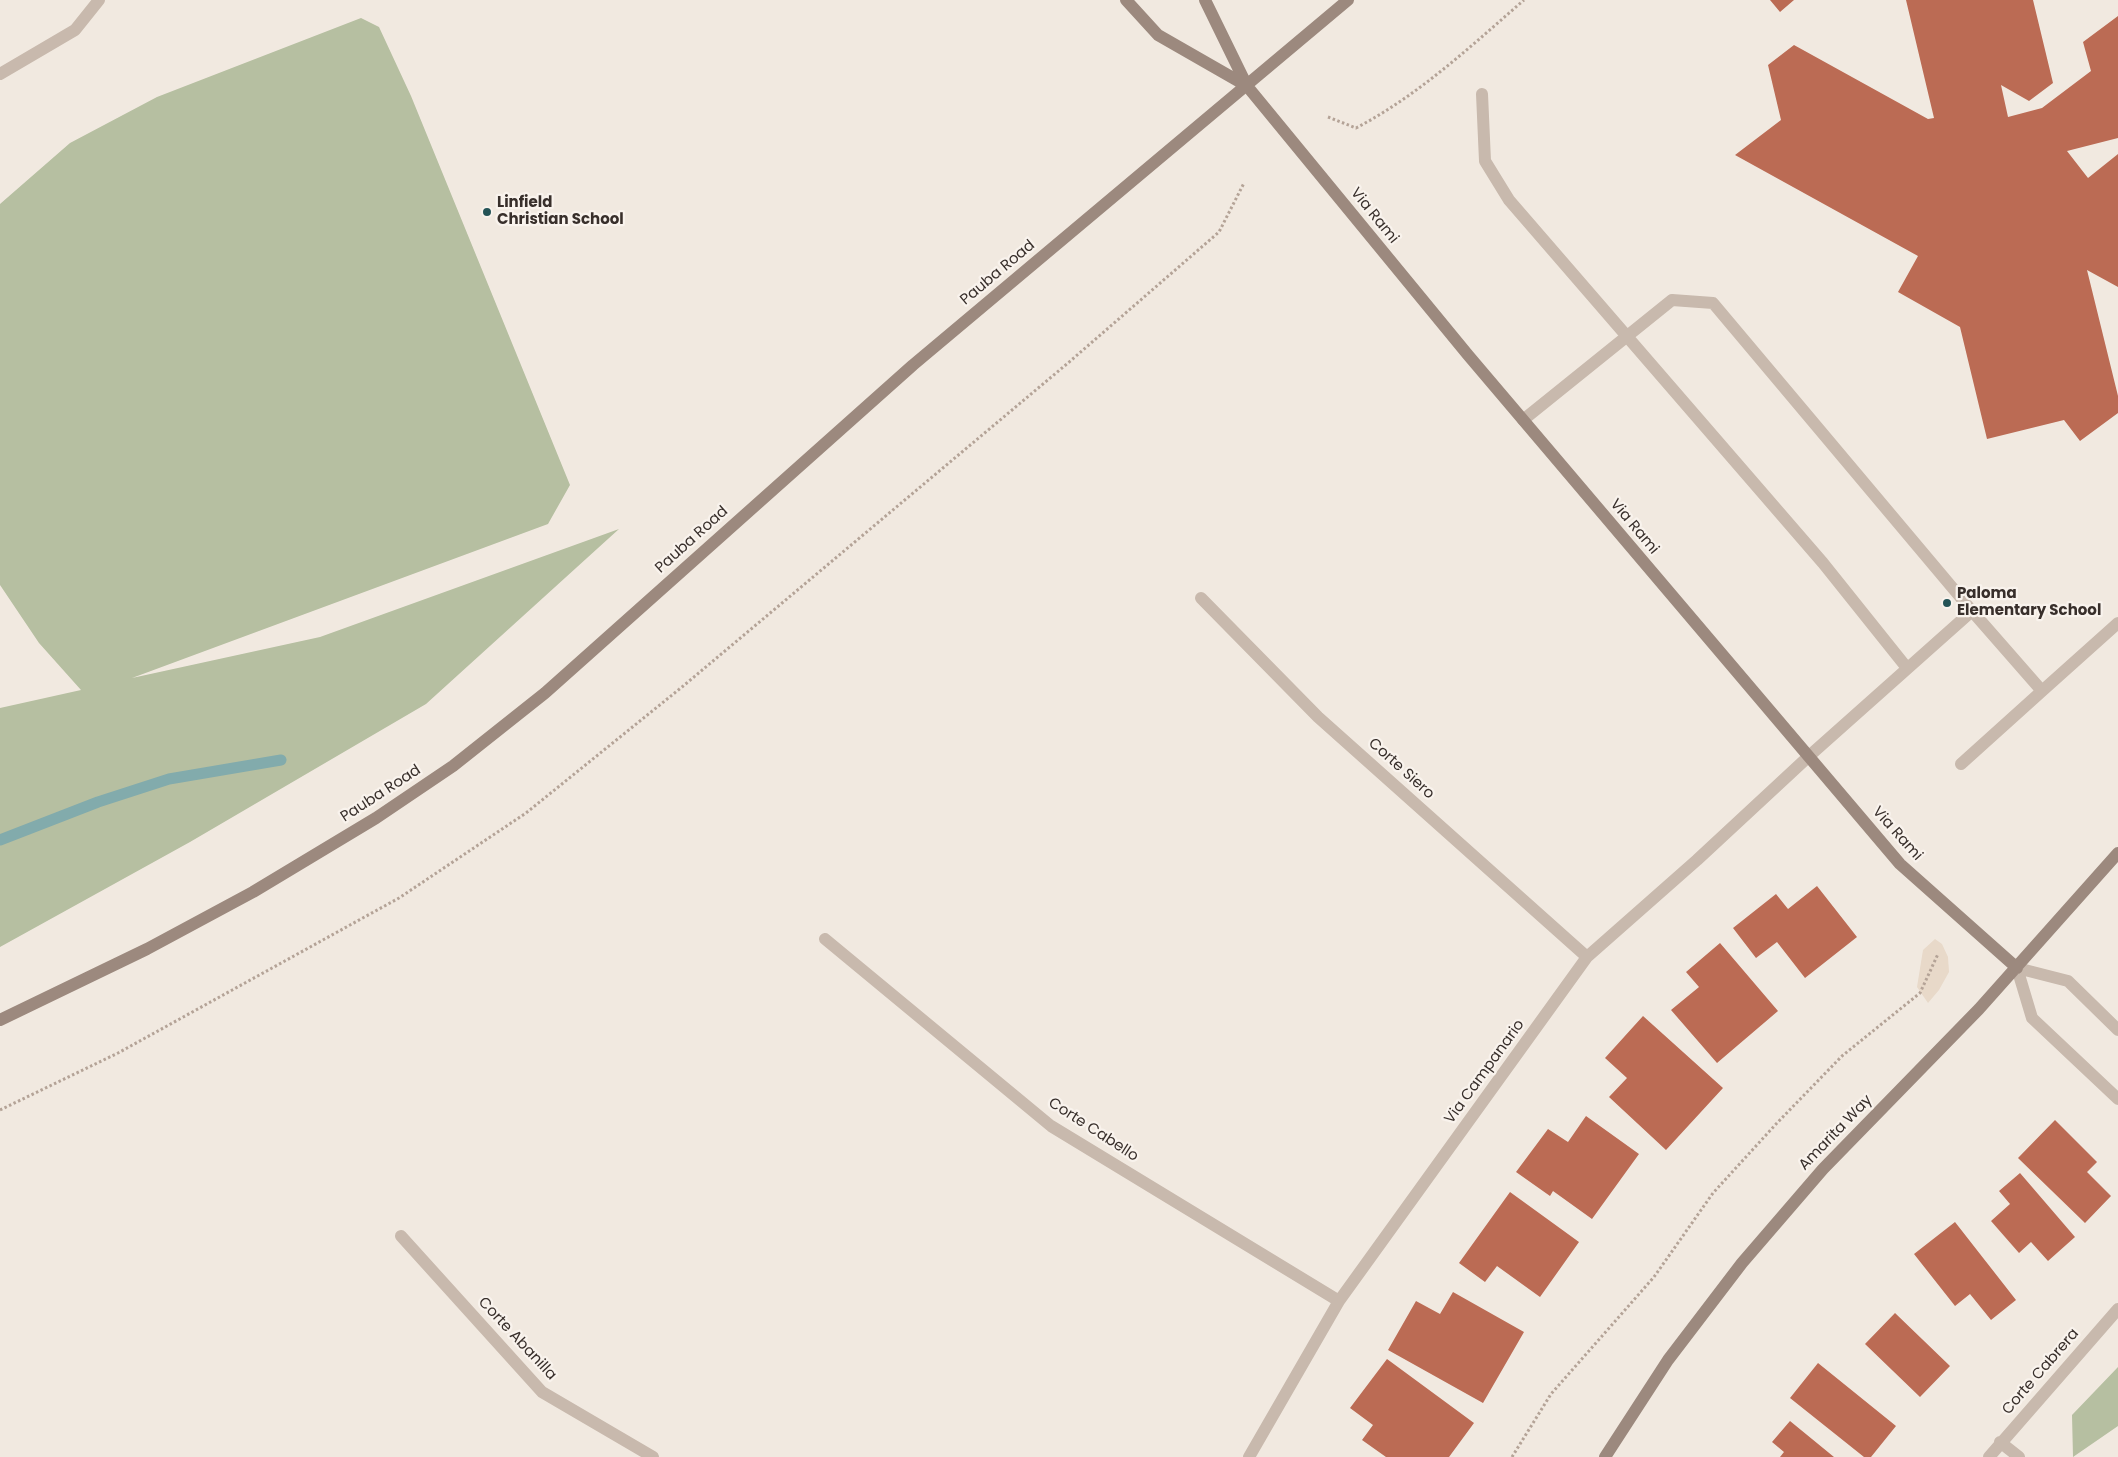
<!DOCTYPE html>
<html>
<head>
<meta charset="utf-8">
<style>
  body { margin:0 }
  canvas { display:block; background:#f1e9e0 }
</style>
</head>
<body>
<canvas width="2118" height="1457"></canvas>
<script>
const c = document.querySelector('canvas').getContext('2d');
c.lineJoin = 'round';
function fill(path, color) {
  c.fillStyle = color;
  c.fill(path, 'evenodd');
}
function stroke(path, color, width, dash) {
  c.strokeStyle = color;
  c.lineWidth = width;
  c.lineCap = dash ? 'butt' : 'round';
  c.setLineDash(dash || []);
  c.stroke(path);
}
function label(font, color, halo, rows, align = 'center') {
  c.font = font + ' Poppins,sans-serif';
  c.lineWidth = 4.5;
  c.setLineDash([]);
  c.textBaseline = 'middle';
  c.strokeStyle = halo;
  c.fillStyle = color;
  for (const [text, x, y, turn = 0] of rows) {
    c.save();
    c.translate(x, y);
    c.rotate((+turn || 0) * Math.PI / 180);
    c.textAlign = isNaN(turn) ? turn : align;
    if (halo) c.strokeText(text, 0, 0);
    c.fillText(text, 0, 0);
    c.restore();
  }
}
const green = new Path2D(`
  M 361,18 L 379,27 L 411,96 L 570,485 L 548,524 L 132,678 L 320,637 L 619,529 L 426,704 L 190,842 L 0,947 L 0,708 L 81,690 L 39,643 L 0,585 L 0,204 L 70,143 L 157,97 Z
  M 2118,1367 L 2118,1426 L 2073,1457 L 2072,1415 Z`);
const plaza = new Path2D(`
  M 1935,939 L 1942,944 L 1948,957 L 1949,972 L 1939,990 L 1928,1003 L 1917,987 L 1923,950 Z`);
const stream = new Path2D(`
  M 0,840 L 98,802 L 169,779 L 281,760`);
const building = new Path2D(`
  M 1770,0 L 1794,0 L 1780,12 Z
  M 1906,0 L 2033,0 L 2053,83 L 2029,101 L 2001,85 L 2008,117 L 2042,108 L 2091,71 L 2083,42 L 2118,16 L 2118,138 L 2067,151 L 2088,178 L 2118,154 L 2118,287 L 2087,270 L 2118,396 L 2118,413 L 2080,441 L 2064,420 L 1987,439 L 1960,327 L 1898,292 L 1918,256 L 1735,155 L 1781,120 L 1768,65 L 1794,45 L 1928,119 L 1934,118 Z
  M 1817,886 L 1857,937 L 1805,978 L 1777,942 L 1756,958 L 1733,928 L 1776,894 L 1788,909 Z
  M 1720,943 L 1778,1011 L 1717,1063 L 1671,1010 L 1699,987 L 1686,972 Z
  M 1643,1016 L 1723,1088 L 1666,1150 L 1609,1097 L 1627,1078 L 1605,1058 Z
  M 1586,1116 L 1639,1154 L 1592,1219 L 1553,1191 L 1550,1196 L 1516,1172 L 1548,1129 L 1568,1142 Z
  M 2055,1120 L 2097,1162 L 2087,1172 L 2111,1196 L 2085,1223 L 2018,1158 Z
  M 2020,1173 L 2075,1237 L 2048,1261 L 2031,1242 L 2019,1253 L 1991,1221 L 2010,1204 L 1999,1191 Z
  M 1510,1192 L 1579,1242 L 1540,1297 L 1497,1266 L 1485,1282 L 1459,1263 Z
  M 1955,1222 L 2016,1300 L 1991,1320 L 1970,1294 L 1955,1306 L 1914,1254 Z
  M 1453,1292 L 1524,1332 L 1483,1403 L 1388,1350 L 1416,1301 L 1440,1314 Z
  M 1895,1313 L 1950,1366 L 1920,1397 L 1865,1344 Z
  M 1387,1359 L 1474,1423 L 1449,1457 L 1386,1457 L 1362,1440 L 1373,1425 L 1350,1408 Z
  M 1818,1363 L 1896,1426 L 1871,1457 L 1864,1457 L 1790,1398 Z
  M 1790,1421 L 1834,1457 L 1780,1457 L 1784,1452 L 1772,1442 Z`);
const path = new Path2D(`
  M 1328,117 L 1356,128 C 1419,95 1471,46 1524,0
  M 0,1110 L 118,1053 L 399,898 L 526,813 L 682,687 L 1068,363 L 1219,232 L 1244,183
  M 1512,1457 L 1551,1394 L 1654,1277 L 1713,1193 L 1777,1123 L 1842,1056 L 1920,993 L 1938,954`);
const lane = new Path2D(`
  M 0,74 L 75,30 L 99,0
  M 1482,94 L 1485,161 L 1509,200 L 1823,563 L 1907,668
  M 1523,420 L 1672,300 L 1713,303 L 1972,611 L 1808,757
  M 1972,611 L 2042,691 L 2118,623
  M 1961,764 L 2042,691`);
const street = new Path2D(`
  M 1201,598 L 1318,717 L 1587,957
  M 825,939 L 1051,1126 L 1339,1301
  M 2017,968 L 2032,1018 L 2118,1099
  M 2017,968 L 2068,981 L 2118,1030
  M 401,1236 L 542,1392 L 653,1457
  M 2000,1442 L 2019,1457
  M 1249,1457 L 1339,1301 L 1587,957 L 1697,860 L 1808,757
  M 1989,1457 L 2118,1309`);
const secondary = new Path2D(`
  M 1126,0 L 1158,35 L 1247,86
  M 1205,0 L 1247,86 L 1468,355 L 1900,864 L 2017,968
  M 0,1020 L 147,949 L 253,892 L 376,818 L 453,766 L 545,693 L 913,365 L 1348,0
  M 1605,1457 L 1668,1360 L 1742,1263 L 1823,1169 L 1979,1009 L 2118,853`);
const markers = [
  [487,212,5,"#245356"],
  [1947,603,5,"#245356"]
];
const poiNames = [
  ["Linfield",497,203],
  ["Christian School",497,220],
  ["Paloma",1957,594],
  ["Elementary School",1957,611]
];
const streetNames = [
  ["Via Rami",1374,216,51],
  ["Pauba Road",998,273,-40],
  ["Via Rami",1634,527,50],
  ["Pauba Road",692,540,-42],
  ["Corte Siero",1401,769,42],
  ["Pauba Road",381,794,-33],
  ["Via Rami",1897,834,48],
  ["Via Campanario",1485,1072,-54],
  ["Corte Cabello",1093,1130,33],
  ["Amarita Way",1836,1133,-46],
  ["Corte Abanilla",517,1339,47],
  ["Corte Cabrera",2041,1372,-49]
];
fill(green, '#b6bfa1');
fill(plaza, '#e8d9c9');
stroke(stream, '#82abac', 11);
fill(building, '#bb6b54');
stroke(path, '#b4a397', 3, [2.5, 2.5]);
stroke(lane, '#c8b9ad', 12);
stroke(street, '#c8b9ad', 12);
stroke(secondary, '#9c897e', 12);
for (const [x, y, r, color] of markers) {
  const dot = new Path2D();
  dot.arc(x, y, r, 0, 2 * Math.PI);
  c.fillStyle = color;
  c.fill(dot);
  stroke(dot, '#f9f3ed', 2);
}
label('bold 15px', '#382f2b', '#f9f3ed', poiNames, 'left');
label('15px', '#382f2b', '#f9f3ed', streetNames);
</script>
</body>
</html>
